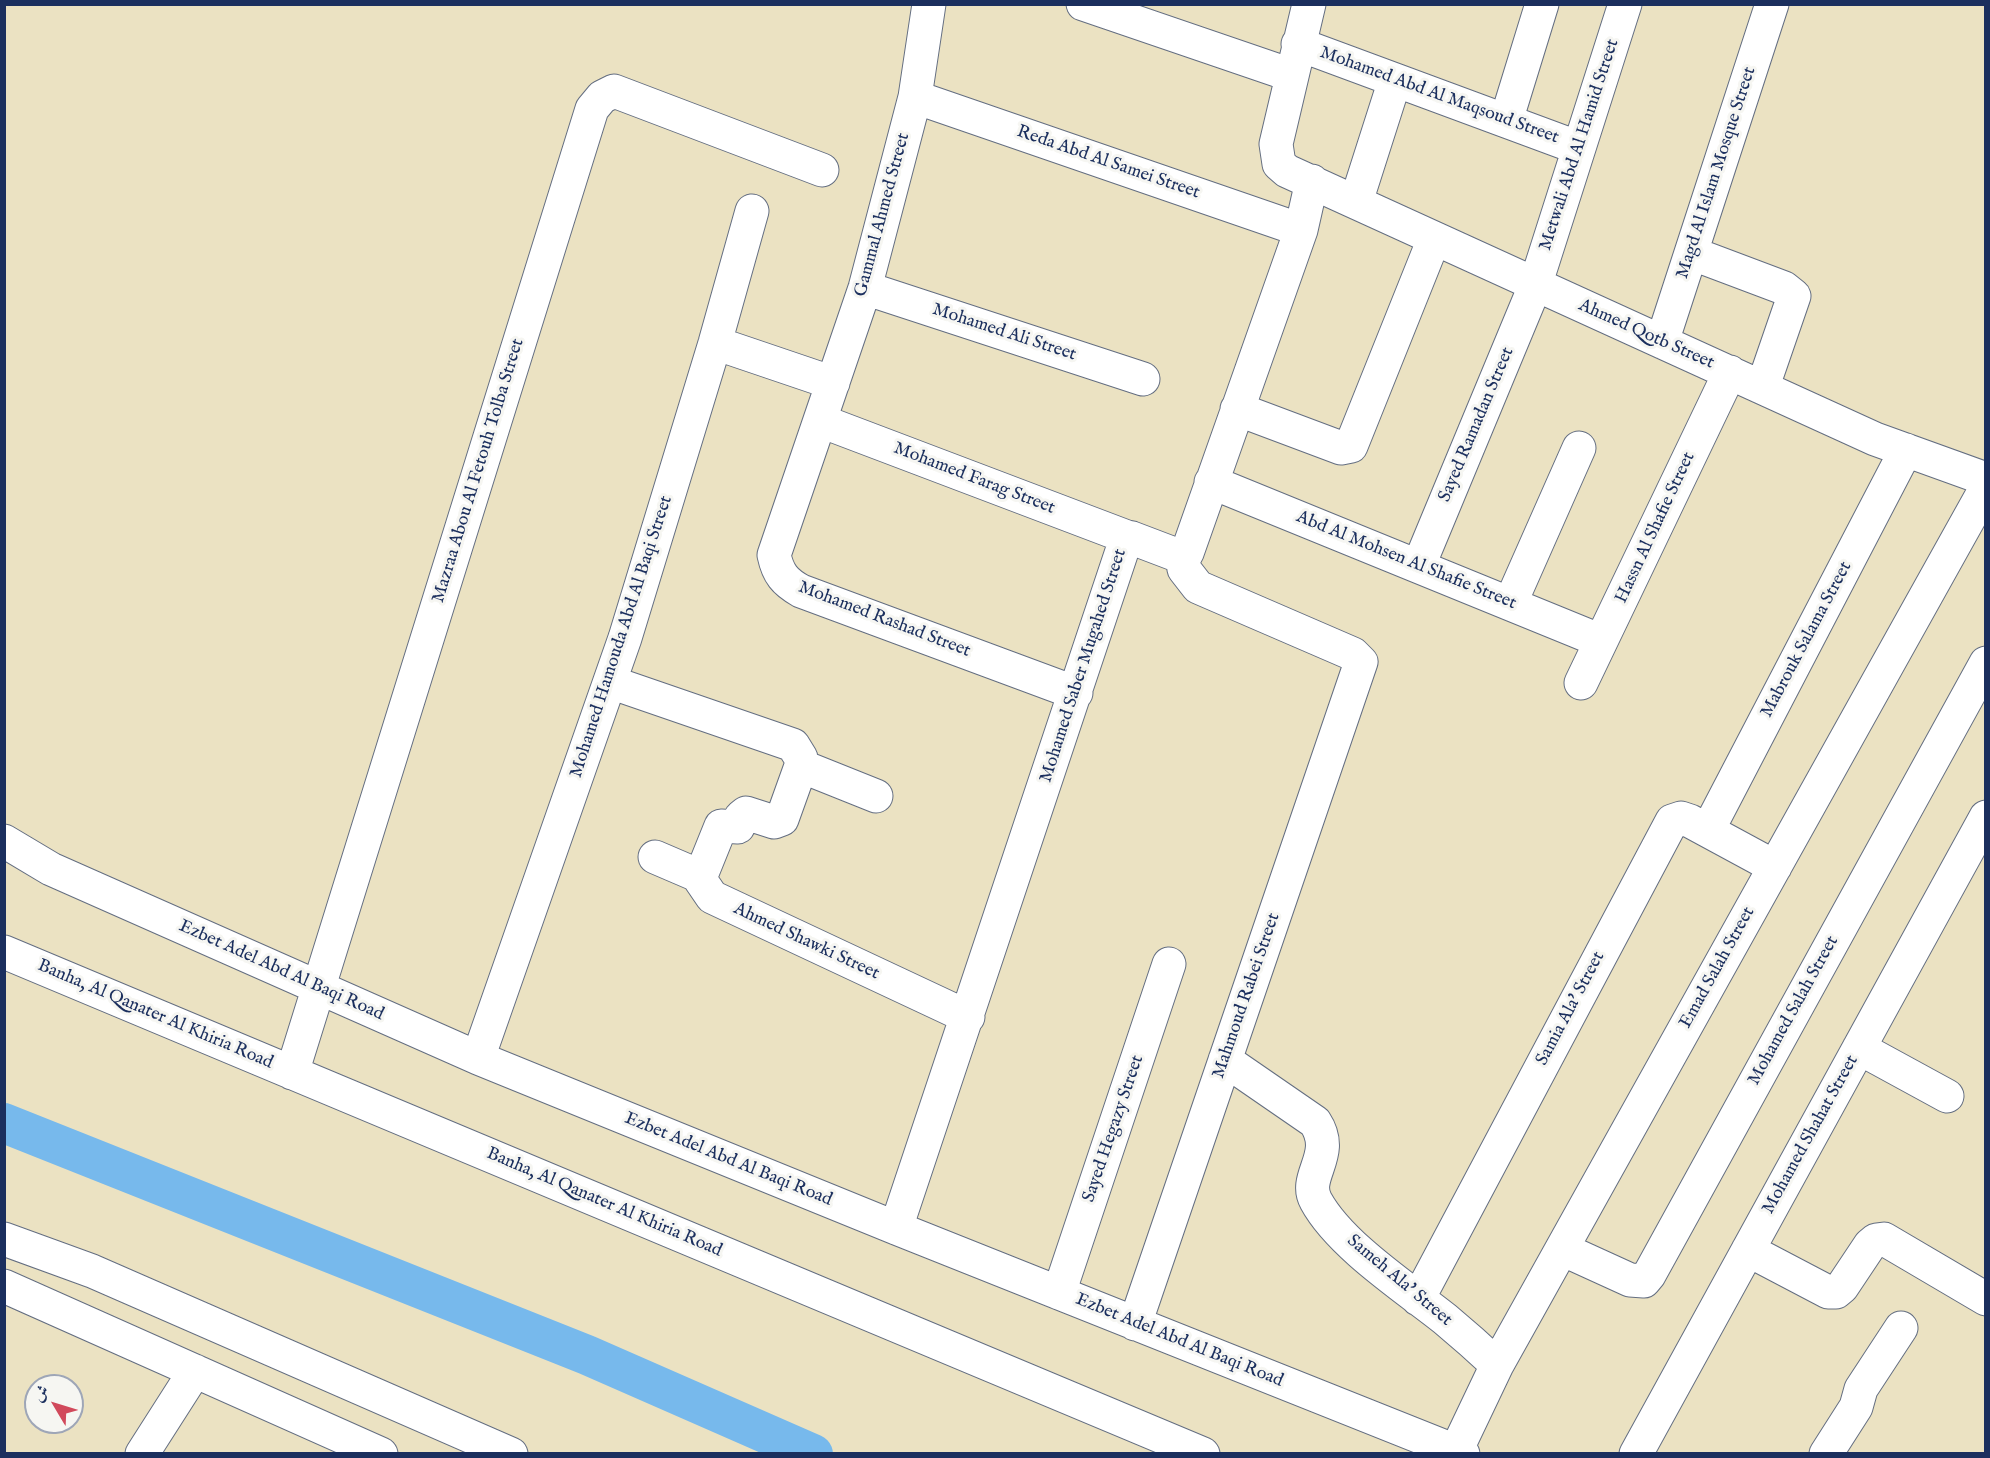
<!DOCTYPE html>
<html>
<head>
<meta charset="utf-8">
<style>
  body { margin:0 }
  #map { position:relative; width:1990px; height:1458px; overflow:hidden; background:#ebe2c2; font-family:"IM FELL English",Amiri,serif }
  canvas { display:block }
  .frame { position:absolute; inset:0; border:6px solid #1b2f5e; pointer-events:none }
  .north { position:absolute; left:24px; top:1374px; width:60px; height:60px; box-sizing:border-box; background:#f6f6f2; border:2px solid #9ea6b7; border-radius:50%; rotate:308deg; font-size:16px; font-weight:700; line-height:24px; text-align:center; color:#1b2f5e }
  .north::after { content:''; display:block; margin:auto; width:21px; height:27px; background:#d1495b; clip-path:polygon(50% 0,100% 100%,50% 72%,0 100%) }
</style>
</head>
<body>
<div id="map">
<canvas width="1990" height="1458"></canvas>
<div class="frame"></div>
<div class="north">ش</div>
</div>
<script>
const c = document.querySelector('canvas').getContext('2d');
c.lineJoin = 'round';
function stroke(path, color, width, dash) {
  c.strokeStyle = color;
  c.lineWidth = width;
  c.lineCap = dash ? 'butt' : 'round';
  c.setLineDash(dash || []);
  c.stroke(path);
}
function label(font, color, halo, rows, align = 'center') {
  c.font = font + ' "IM FELL English",serif';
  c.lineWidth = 6;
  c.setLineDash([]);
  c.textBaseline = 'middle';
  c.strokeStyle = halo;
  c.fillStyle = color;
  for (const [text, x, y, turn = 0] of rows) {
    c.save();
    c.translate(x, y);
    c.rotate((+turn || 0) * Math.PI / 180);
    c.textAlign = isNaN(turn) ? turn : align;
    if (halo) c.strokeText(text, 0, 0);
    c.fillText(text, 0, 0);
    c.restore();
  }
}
const canal = new Path2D(`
  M 4,1123 L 587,1355 L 813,1454`);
const minor = new Path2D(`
  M 929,4 L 915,97 L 865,288 L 774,555 C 778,574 785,582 801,591 L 1076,693
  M 1083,4 L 1291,75
  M 1309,4 L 1276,144 L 1279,164 L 1287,171 L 1875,439 L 1986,479
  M 1298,44 L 1579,148
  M 915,97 L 1301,230
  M 1506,121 L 1542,4
  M 1356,202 L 1395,80
  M 1691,253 L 1784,288 L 1794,296 L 1763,386
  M 865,288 L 1143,379
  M 1662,342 L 1772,4
  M 715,343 L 833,383
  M 1237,409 L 1341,448 L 1351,446 L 1434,239
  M 821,421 L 1127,537
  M 1211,482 L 1601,641
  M 1419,565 L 1535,286 L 1625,4
  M 1510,604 L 1579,448
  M 610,682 L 793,745 L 801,758 L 801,766
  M 1581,683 L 1730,372
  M 1708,830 L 1906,450
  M 4,841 L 51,869 L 478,1058 L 896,1228 L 1463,1454
  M 655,857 L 697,875 L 712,897 L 968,1017
  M 700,878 L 721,826 L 738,827 L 741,817 L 746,813 L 774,822 L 782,819 L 801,766 L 876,796
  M 4,952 L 1203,1454
  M 1859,1048 L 1947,1096
  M 478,1058 L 625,638 L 715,343 L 752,211
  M 1225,1060 L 1315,1122 C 1337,1155 1302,1176 1316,1201 C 1340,1245 1406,1288 1445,1319 C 1463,1334 1480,1349 1497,1365
  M 292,1073 L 592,109 L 602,97 L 614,91 L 822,170
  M 896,1228 L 1125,542 L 1127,537 L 1132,538 L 1182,557 L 1187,553 L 1301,230 L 1312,181
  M 4,1239 L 92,1271 L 511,1454
  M 1562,1249 L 1630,1280 L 1644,1281 L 1649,1275 L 1986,663
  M 1748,1250 L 1828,1292 L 1836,1292 L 1842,1287 L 1870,1245 L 1876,1240 L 1884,1239 L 1986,1299
  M 4,1286 L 381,1454
  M 1059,1293 L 1169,964
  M 1418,1299 L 1672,821 L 1681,818 L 1690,821 L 1775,867
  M 1135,1324 L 1361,662 L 1353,654 L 1198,587 L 1184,569 L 1182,557
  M 1456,1451 L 1497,1365 L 1986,488
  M 142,1454 L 195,1371
  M 1636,1454 L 1986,817
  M 1826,1454 L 1856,1407 L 1861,1389 L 1901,1328`);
const streetNames = [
  ["Mohamed Abd Al Maqsoud Street",1439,96,20],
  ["Metwali Abd Al Hamid Street",1580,145,-72],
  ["Reda Abd Al Samei Street",1108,163,19],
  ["Magd Al Islam Mosque Street",1717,173,-72],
  ["Gammal Ahmed Street",883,215,-75],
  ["Mohamed Ali Street",1004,333,18],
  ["Ahmed Qotb Street",1646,335,24],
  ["Sayed Ramadan Street",1477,425,-67],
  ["Mazraa Abou Al Fetouh Tolba Street",479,471,-73],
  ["Mohamed Farag Street",974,479,21],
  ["Hassn Al Shafie Street",1656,528,-65],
  ["Abd Al Mohsen Al Shafie Street",1406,561,22],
  ["Mohamed Rashad Street",884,620,21],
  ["Mohamed Hamouda Abd Al Baqi Street",622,637,-72],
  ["Mabrouk Salama Street",1807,640,-62],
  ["Mohamed Saber Mugahed Street",1084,666,-72],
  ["Ahmed Shawki Street",806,942,25],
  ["Emad Salah Street",1718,968,-61],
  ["Ezbet Adel Abd Al Baqi Road",281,971,24],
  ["Mahmoud Rabei Street",1247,996,-71],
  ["Samia Ala' Street",1571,1009,-62],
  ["Mohamed Salah Street",1794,1011,-61],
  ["Banha, Al Qanater Al Khiria Road",155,1015,23],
  ["Sayed Hegazy Street",1114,1129,-71],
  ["Mohamed Shahat Street",1811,1135,-61],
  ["Ezbet Adel Abd Al Baqi Road",728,1160,22],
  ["Banha, Al Qanater Al Khiria Road",604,1203,23],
  ["Sameh Ala' Street",1399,1281,40],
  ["Ezbet Adel Abd Al Baqi Road",1179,1341,22]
];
stroke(canal, '#77b9ec', 40);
stroke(minor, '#646e81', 35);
stroke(minor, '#fff', 33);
label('18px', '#1b2f5e', '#f6f6f2', streetNames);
</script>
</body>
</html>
